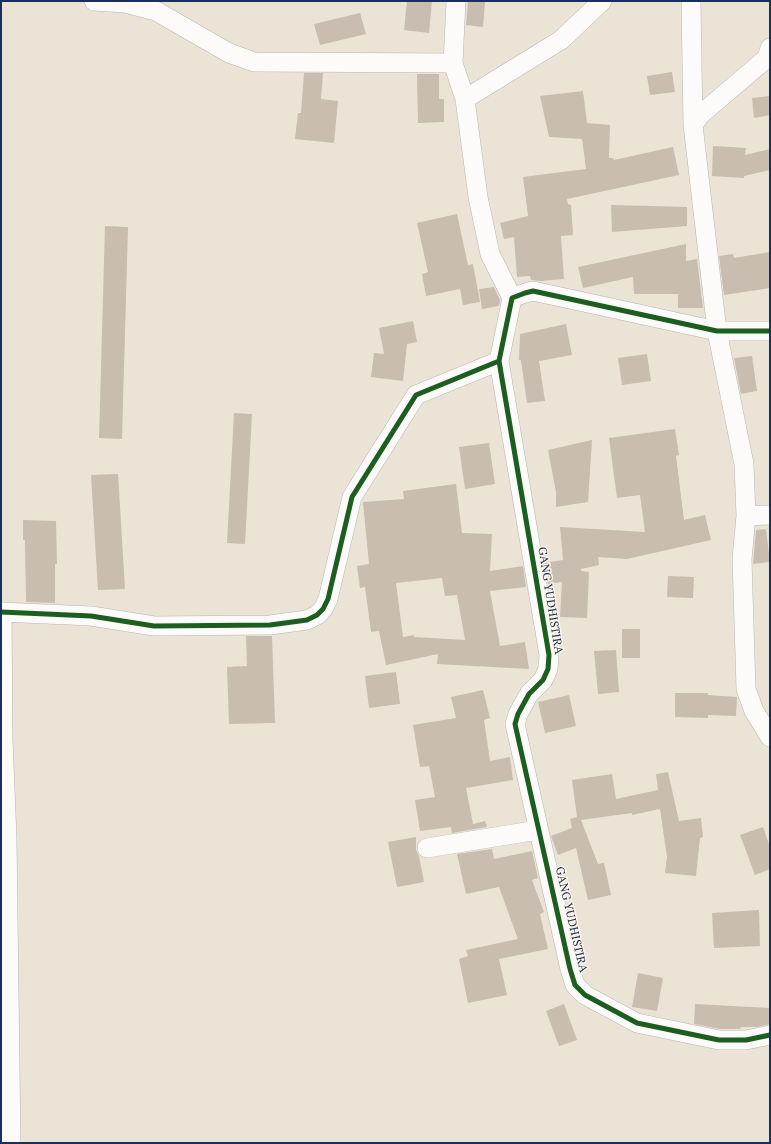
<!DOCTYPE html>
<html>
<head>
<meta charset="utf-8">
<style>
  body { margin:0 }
  #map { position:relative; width:771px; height:1144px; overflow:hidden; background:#ebe4d6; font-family:Vollkorn,serif }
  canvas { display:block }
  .frame { position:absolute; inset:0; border:2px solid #1b2f5e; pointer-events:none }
</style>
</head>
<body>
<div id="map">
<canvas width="771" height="1144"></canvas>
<div class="frame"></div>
</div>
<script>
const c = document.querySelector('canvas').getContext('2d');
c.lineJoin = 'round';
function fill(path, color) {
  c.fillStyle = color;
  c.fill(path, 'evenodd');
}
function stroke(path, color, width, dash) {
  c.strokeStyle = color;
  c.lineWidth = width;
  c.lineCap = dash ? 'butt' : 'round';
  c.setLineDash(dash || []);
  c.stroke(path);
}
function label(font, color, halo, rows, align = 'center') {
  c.font = font + ' Vollkorn,serif';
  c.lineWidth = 3;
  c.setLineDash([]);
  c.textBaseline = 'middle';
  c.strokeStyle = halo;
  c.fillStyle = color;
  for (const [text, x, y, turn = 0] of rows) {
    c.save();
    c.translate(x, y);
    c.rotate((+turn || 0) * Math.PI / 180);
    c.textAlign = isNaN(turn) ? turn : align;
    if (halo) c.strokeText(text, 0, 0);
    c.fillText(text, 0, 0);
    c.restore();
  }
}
const building = new Path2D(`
  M 407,1 L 432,1 L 429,33 L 404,30 Z
  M 468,1 L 485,2 L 483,27 L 466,25 Z
  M 360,13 L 366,34 L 320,45 L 314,24 Z
  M 672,72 L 675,92 L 650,95 L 647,76 Z
  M 304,73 L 323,73 L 321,99 L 338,101 L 334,143 L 295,139 L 298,113 L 301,113 Z
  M 417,74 L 439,74 L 439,99 L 444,99 L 444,122 L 418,123 Z
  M 583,91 L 587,123 L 610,125 L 609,158 L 613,158 L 614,160 L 673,147 L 679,175 L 567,199 L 568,204 L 571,205 L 573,235 L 561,236 L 564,279 L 541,281 L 531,280 L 530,276 L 517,277 L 514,237 L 504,239 L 500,223 L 528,216 L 523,177 L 586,169 L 582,139 L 549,137 L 540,96 Z
  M 770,96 L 770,115 L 754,118 L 752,98 Z
  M 713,146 L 746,148 L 745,155 L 770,149 L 770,170 L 744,176 L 744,178 L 712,176 Z
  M 611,205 L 687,207 L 687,226 L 612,232 Z
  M 457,214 L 468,265 L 473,264 L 480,302 L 463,305 L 460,289 L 426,296 L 422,274 L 428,272 L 417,223 Z
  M 105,226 L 128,227 L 122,439 L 99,438 Z
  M 686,244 L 686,261 L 697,259 L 703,308 L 678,308 L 678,294 L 634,294 L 633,277 L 583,288 L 578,267 Z
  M 770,252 L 770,288 L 724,295 L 719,256 L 733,254 L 734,258 Z
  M 494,287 L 500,300 L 499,306 L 482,309 L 479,289 Z
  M 413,321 L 417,342 L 407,344 L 403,381 L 371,377 L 374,353 L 384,354 L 379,328 Z
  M 566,324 L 572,355 L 539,361 L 545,401 L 527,403 L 521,360 L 519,360 L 520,334 Z
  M 647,354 L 651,381 L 622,385 L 618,358 Z
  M 752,356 L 757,391 L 741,394 L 734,358 Z
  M 234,413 L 252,414 L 245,544 L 227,543 Z
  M 675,429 L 679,455 L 676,456 L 684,520 L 705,515 L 711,540 L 627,559 L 598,557 L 599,565 L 581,569 L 581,571 L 589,572 L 587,618 L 560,617 L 562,582 L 548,584 L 544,563 L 563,560 L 560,527 L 645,532 L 640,495 L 617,498 L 609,438 Z
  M 592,440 L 588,502 L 556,507 L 556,492 L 548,450 Z
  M 489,443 L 495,484 L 465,489 L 459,447 Z
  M 118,474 L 125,589 L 98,590 L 91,475 Z
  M 456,484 L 462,533 L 492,534 L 490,571 L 523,566 L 526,587 L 490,591 L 500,646 L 525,642 L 529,669 L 437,664 L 438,654 L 386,665 L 379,631 L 371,632 L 365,587 L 360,588 L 357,566 L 369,564 L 363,502 L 404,499 L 403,491 ZM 442,578 L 445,596 L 457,595 L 465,640 L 414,637 L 414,635 L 403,637 L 396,583 Z
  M 23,520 L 56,521 L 57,564 L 55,564 L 55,603 L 26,602 L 25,540 L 23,540 Z
  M 766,529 L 770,562 L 753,564 L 756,530 Z
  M 668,576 L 694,577 L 693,598 L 667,597 Z
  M 622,629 L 640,629 L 640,658 L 622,658 Z
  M 246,636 L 272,636 L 275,723 L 229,724 L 227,667 L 247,666 Z
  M 616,650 L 619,692 L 598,694 L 594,651 Z
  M 396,672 L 400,704 L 369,708 L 365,676 Z
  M 483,690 L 490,718 L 484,720 L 490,761 L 510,757 L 513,780 L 466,788 L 473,824 L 485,821 L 487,827 L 452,833 L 451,827 L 420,831 L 415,800 L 435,797 L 429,766 L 420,767 L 413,725 L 456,718 L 451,697 Z
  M 675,693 L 708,693 L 708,695 L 737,697 L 736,716 L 708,715 L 708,718 L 675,717 Z
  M 569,695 L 576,726 L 545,733 L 538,702 Z
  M 668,772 L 679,821 L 701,818 L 703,837 L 700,838 L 696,876 L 665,873 L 667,857 L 660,809 L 632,815 L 632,813 L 581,820 L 598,864 L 604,863 L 611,895 L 588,900 L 576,848 L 558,855 L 551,836 L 572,828 L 570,819 L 577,817 L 572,780 L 612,774 L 616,799 L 658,790 L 656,774 Z
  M 763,827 L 770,847 L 770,869 L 755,875 L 740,835 Z
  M 416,837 L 416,850 L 419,856 L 424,882 L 397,887 L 388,842 Z
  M 492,849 L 494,859 L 532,851 L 538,878 L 532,880 L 544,912 L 540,914 L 548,949 L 499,959 L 507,995 L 468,1003 L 459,959 L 468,956 L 466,950 L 518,939 L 499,887 L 466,894 L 457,854 Z
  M 759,910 L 760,946 L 714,948 L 712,913 Z
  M 638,973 L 663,978 L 657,1011 L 632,1007 Z
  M 564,1004 L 577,1040 L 559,1046 L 546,1011 Z
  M 695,1004 L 770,1008 L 770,1024 L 757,1027 L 741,1027 L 740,1029 L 720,1029 L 694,1024 Z`);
const minor = new Path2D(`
  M 94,1 L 125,3 L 156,11 L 229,53 L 254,62 L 453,63 L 465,99 L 478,197 L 490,254 L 512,298
  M 691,1 L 693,125
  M 770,48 L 767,58 L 700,115 L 693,125 L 717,331 L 744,464 L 746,516 L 742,559 L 746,689 L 754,711 L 770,737
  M 453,63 L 456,1
  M 465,99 L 561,40 L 602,1
  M 499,361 L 549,655 L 548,669 L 543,680 L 529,694 L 518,714 L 515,724 L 570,969 L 575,985 L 585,995 L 637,1023 L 719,1040 L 746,1040 L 770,1035
  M 746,516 L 770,515
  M 1,612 L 91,616 L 154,626 L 270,625 L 307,620 L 317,615 L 323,609 L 328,599 L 352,497 L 416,395 L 499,361 L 512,298 L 525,293 L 533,291 L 717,331 L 770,331
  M 2,612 L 3,738 L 7,839 L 11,1143
  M 427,848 L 538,830`);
const cycleway = new Path2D(`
  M 499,361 L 549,655 L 548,669 L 543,680 L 529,694 L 518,714 L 515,724 L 570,969 L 575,985 L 585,995 L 637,1023 L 719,1040 L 746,1040 L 770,1035
  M 1,612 L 91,616 L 154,626 L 270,625 L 307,620 L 317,615 L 323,609 L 328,599 L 352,497 L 416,395 L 499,361 L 512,298 L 525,293 L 533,291 L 717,331 L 770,331`);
const streetNames = [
  ["GANG YUDHISTIRA",549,601,81],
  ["GANG YUDHISTIRA",570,920,77]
];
fill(building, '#c8bdae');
stroke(minor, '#b7b5b0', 20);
stroke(minor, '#fcfbf9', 19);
stroke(cycleway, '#1b5e20', 5);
label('12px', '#1b2f5e', '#fcf5e5', streetNames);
</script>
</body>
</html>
